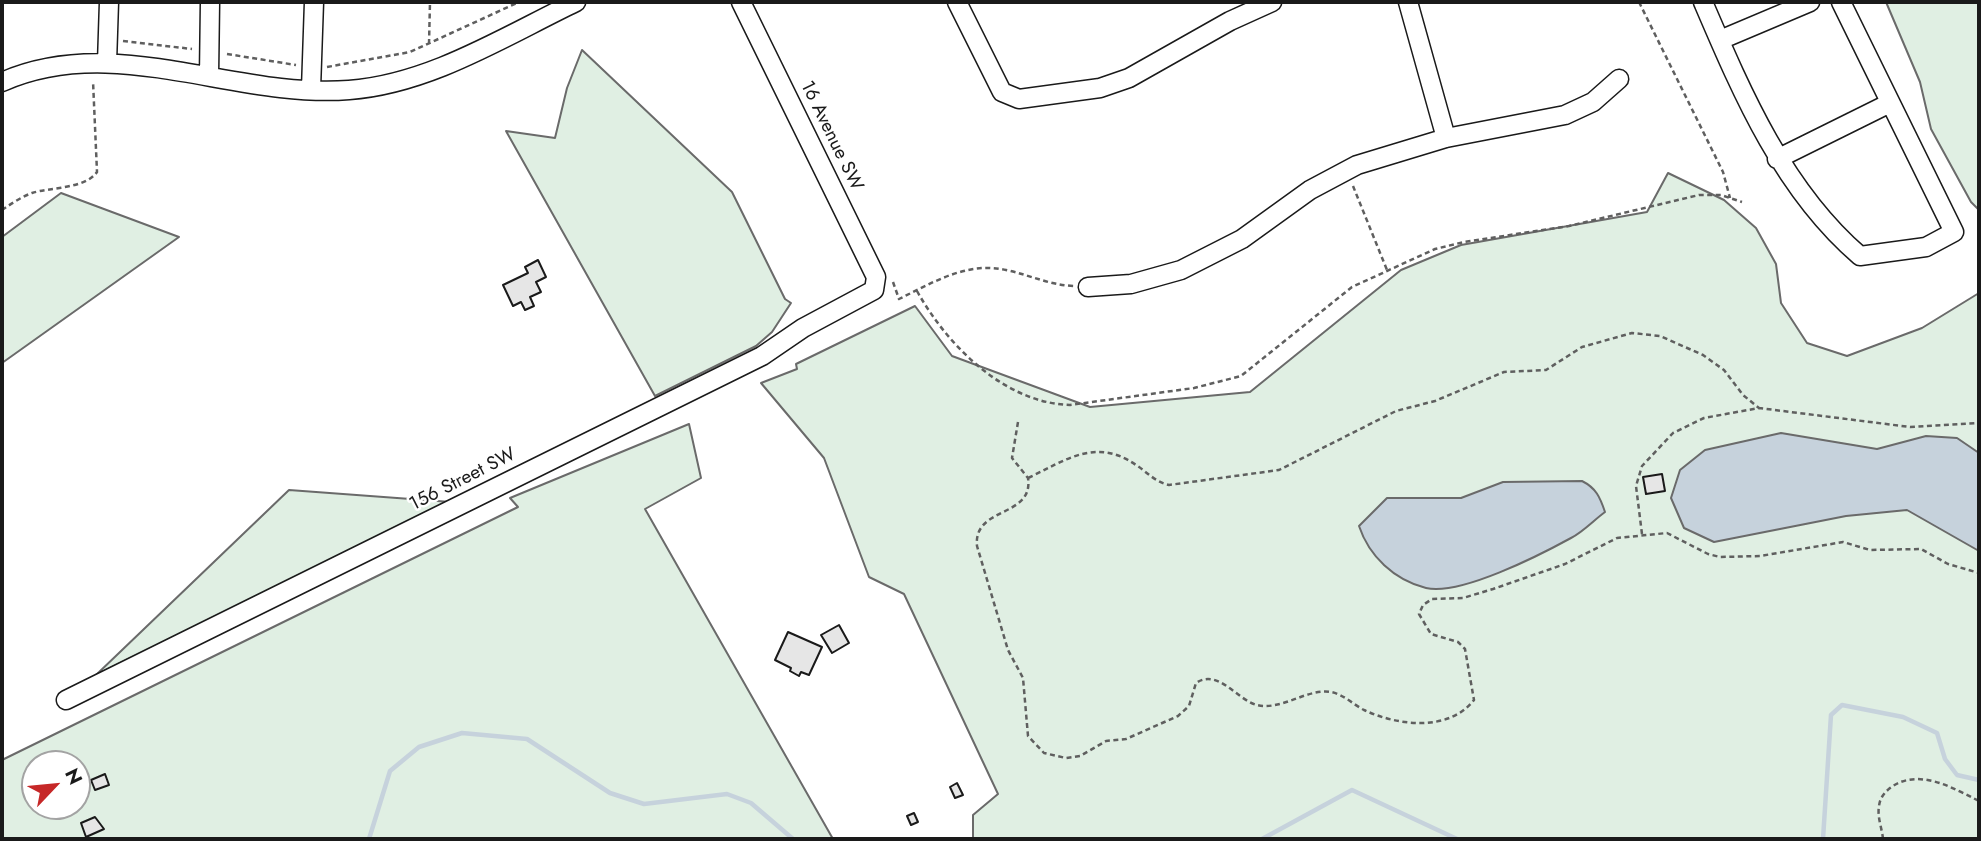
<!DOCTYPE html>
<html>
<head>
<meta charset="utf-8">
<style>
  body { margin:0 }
  #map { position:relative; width:1981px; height:841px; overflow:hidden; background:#fff; font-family:Jost,sans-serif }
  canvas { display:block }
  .frame { position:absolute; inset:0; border:4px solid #1a1a1a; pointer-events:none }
  .north { position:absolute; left:21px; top:750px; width:70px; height:70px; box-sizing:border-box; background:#fff; border:2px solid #a3a3a3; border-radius:50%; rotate:64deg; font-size:19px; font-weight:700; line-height:28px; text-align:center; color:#1a1a1a }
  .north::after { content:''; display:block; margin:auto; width:24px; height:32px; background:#c62828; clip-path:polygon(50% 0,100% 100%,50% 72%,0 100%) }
</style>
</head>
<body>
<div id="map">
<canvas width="1981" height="841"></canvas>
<div class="frame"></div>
<div class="north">N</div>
</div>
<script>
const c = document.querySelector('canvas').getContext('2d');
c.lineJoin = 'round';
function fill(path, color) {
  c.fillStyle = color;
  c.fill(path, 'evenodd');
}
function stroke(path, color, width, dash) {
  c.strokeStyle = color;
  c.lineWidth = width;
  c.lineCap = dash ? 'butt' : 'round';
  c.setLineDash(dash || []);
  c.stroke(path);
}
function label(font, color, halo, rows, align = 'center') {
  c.font = font + ' Jost,sans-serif';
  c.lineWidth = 5;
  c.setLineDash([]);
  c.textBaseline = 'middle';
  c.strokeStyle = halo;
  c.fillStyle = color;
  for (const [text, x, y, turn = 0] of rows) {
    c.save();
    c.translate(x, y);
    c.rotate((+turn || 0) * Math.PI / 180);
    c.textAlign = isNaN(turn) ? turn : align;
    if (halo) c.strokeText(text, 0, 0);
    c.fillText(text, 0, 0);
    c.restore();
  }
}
const green = new Path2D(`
  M 1886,2 L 1979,2 L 1979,210 L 1971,202 L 1931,129 L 1920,82 Z
  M 582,50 L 732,192 L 785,299 L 791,303 L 772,332 L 756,346 L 655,396 L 506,131 L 555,138 L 567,88 Z
  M 1668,173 L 1724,200 L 1756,228 L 1776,264 L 1781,303 L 1807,343 L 1847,356 L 1922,328 L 1979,293 L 1979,839 L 973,839 L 973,815 L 998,794 L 904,594 L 869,577 L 824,458 L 761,383 L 797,369 L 796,364 L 915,306 L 952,356 L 1090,407 L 1250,392 L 1401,270 L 1461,245 L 1647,212 Z
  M 61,193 L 179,237 L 2,363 L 2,237 Z
  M 689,424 L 701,478 L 645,509 L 833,839 L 2,839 L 2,760 L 518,507 L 510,498 ZM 35,764 L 77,764 L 77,806 L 35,806 Z
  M 289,490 L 451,502 L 96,675 Z`);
const water = new Path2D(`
  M 1781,433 L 1877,449 L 1926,436 L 1957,438 L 1979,453 L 1979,551 L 1907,510 L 1846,516 L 1714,542 L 1684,528 L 1671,498 L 1680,470 L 1705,450 Z
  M 1582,481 C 1596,488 1600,497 1605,512 C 1594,520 1583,532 1571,538 C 1540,555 1460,596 1426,588 C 1394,580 1369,556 1359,526 L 1387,498 L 1461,498 L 1503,482 Z`);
const stream = new Path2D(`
  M 369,839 L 390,771 L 419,747 L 462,733 L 527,739 L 610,793 L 644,804 L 727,794 L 751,803 L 793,839
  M 1262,839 L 1352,790 L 1457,839
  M 1823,839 L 1831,715 L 1842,705 L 1903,717 L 1937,733 L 1945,759 L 1957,775 L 1979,780`);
const building = new Path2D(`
  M 538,260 L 546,277 L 536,282 L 541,292 L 530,297 L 534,306 L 525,310 L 521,302 L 513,306 L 503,285 L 528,273 L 525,267 Z
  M 1662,474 L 1665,491 L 1646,494 L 1643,477 Z
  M 839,625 L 849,643 L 832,653 L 821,635 Z
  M 788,632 L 822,647 L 809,675 L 801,672 L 799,676 L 790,671 L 791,668 L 775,660 Z
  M 105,774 L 109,785 L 95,790 L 91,780 Z
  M 957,783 L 963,795 L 955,798 L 950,787 Z
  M 914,813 L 918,822 L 911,825 L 907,816 Z
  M 95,817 L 104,829 L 86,837 L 81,823 Z`);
const path = new Path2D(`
  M 1639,2 L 1723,172 L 1730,198
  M 123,41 L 192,49
  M 429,44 L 430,2
  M 227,54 L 296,65
  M 327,67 L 410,52 L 519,2
  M 1353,186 L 1387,270
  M 2,210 C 11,204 21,197 32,193 C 51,187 85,189 97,172 L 93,81
  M 893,282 L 899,299 C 932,283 967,261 1006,270 C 1030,275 1049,285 1074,286
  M 917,291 C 947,345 1004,403 1070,405 L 1194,388 L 1241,376 L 1352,287 L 1435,249 L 1464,242 L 1569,226 L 1699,195 L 1721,195 L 1742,202
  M 1018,422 L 1012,458 L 1028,478 C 1034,518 973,506 977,546 L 1008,650 L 1023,678 L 1028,736 L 1044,753 L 1066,758 L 1080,756 L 1106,741 L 1126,739 L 1178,716 L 1189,706 L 1196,683 C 1218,668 1237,700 1257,705 C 1282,711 1307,688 1331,692 C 1343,694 1354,705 1364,710 C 1398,726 1449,732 1474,700 L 1465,649 L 1458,642 L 1431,634 L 1419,614 L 1423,605 L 1432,599 L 1463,598 L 1493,589 L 1565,564 L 1617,538 L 1667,533 L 1708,554 L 1720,557 L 1760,556 L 1843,542 L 1870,550 L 1921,549 L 1948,564 L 1979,573
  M 1028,478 C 1066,460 1096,437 1136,465 C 1147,472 1155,482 1169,485 L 1279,470 L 1396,411 L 1435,401 L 1504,372 L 1546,370 L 1582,347 L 1632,333 L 1660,336 L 1703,355 L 1724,370 L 1743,395 L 1759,408
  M 1642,534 L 1636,486 L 1642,466 L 1673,433 L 1704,418 L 1759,408 L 1910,427 L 1979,423
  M 1883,839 C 1882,828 1877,817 1879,806 C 1880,798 1884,793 1890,788 C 1918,767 1953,788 1979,801`);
const minor = new Path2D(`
  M 957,2 L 1002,92 L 1019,99 L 1100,88 L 1129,78 L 1230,21 L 1272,2
  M 1408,2 L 1446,138
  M 1703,2 C 1742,93 1783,190 1860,256 L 1926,247 L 1954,232 L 1841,2
  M 1720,40 L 1810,2
  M 107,63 L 109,2
  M 209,76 L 210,2
  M 2,82 C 114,32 234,99 349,90 C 430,84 505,36 576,2
  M 311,89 L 314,2
  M 1777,159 L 1890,103
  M 1088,287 L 1131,284 L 1181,270 L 1242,239 L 1310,190 L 1357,165 L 1446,138 L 1565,115 L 1593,102 L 1619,79
  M 66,700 L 762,356 L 803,328 L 874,290 L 876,277 L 741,2`);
const streetNames = [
  ["16 Avenue SW",831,136,64],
  ["156 Street SW",463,480,-27]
];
fill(green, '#e0efe3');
stroke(green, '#6a6a6a', 2);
fill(water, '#c6d2dc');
stroke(water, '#6a6a6a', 2);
stroke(stream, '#c6d2dc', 4.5);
fill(building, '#e6e6e6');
stroke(building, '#1a1a1a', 2);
stroke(minor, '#1a1a1a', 21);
stroke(path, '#5f5f5f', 2.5, [5, 3.5]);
stroke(minor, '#fff', 18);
label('19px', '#1a1a1a', '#fff', streetNames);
</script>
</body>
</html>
